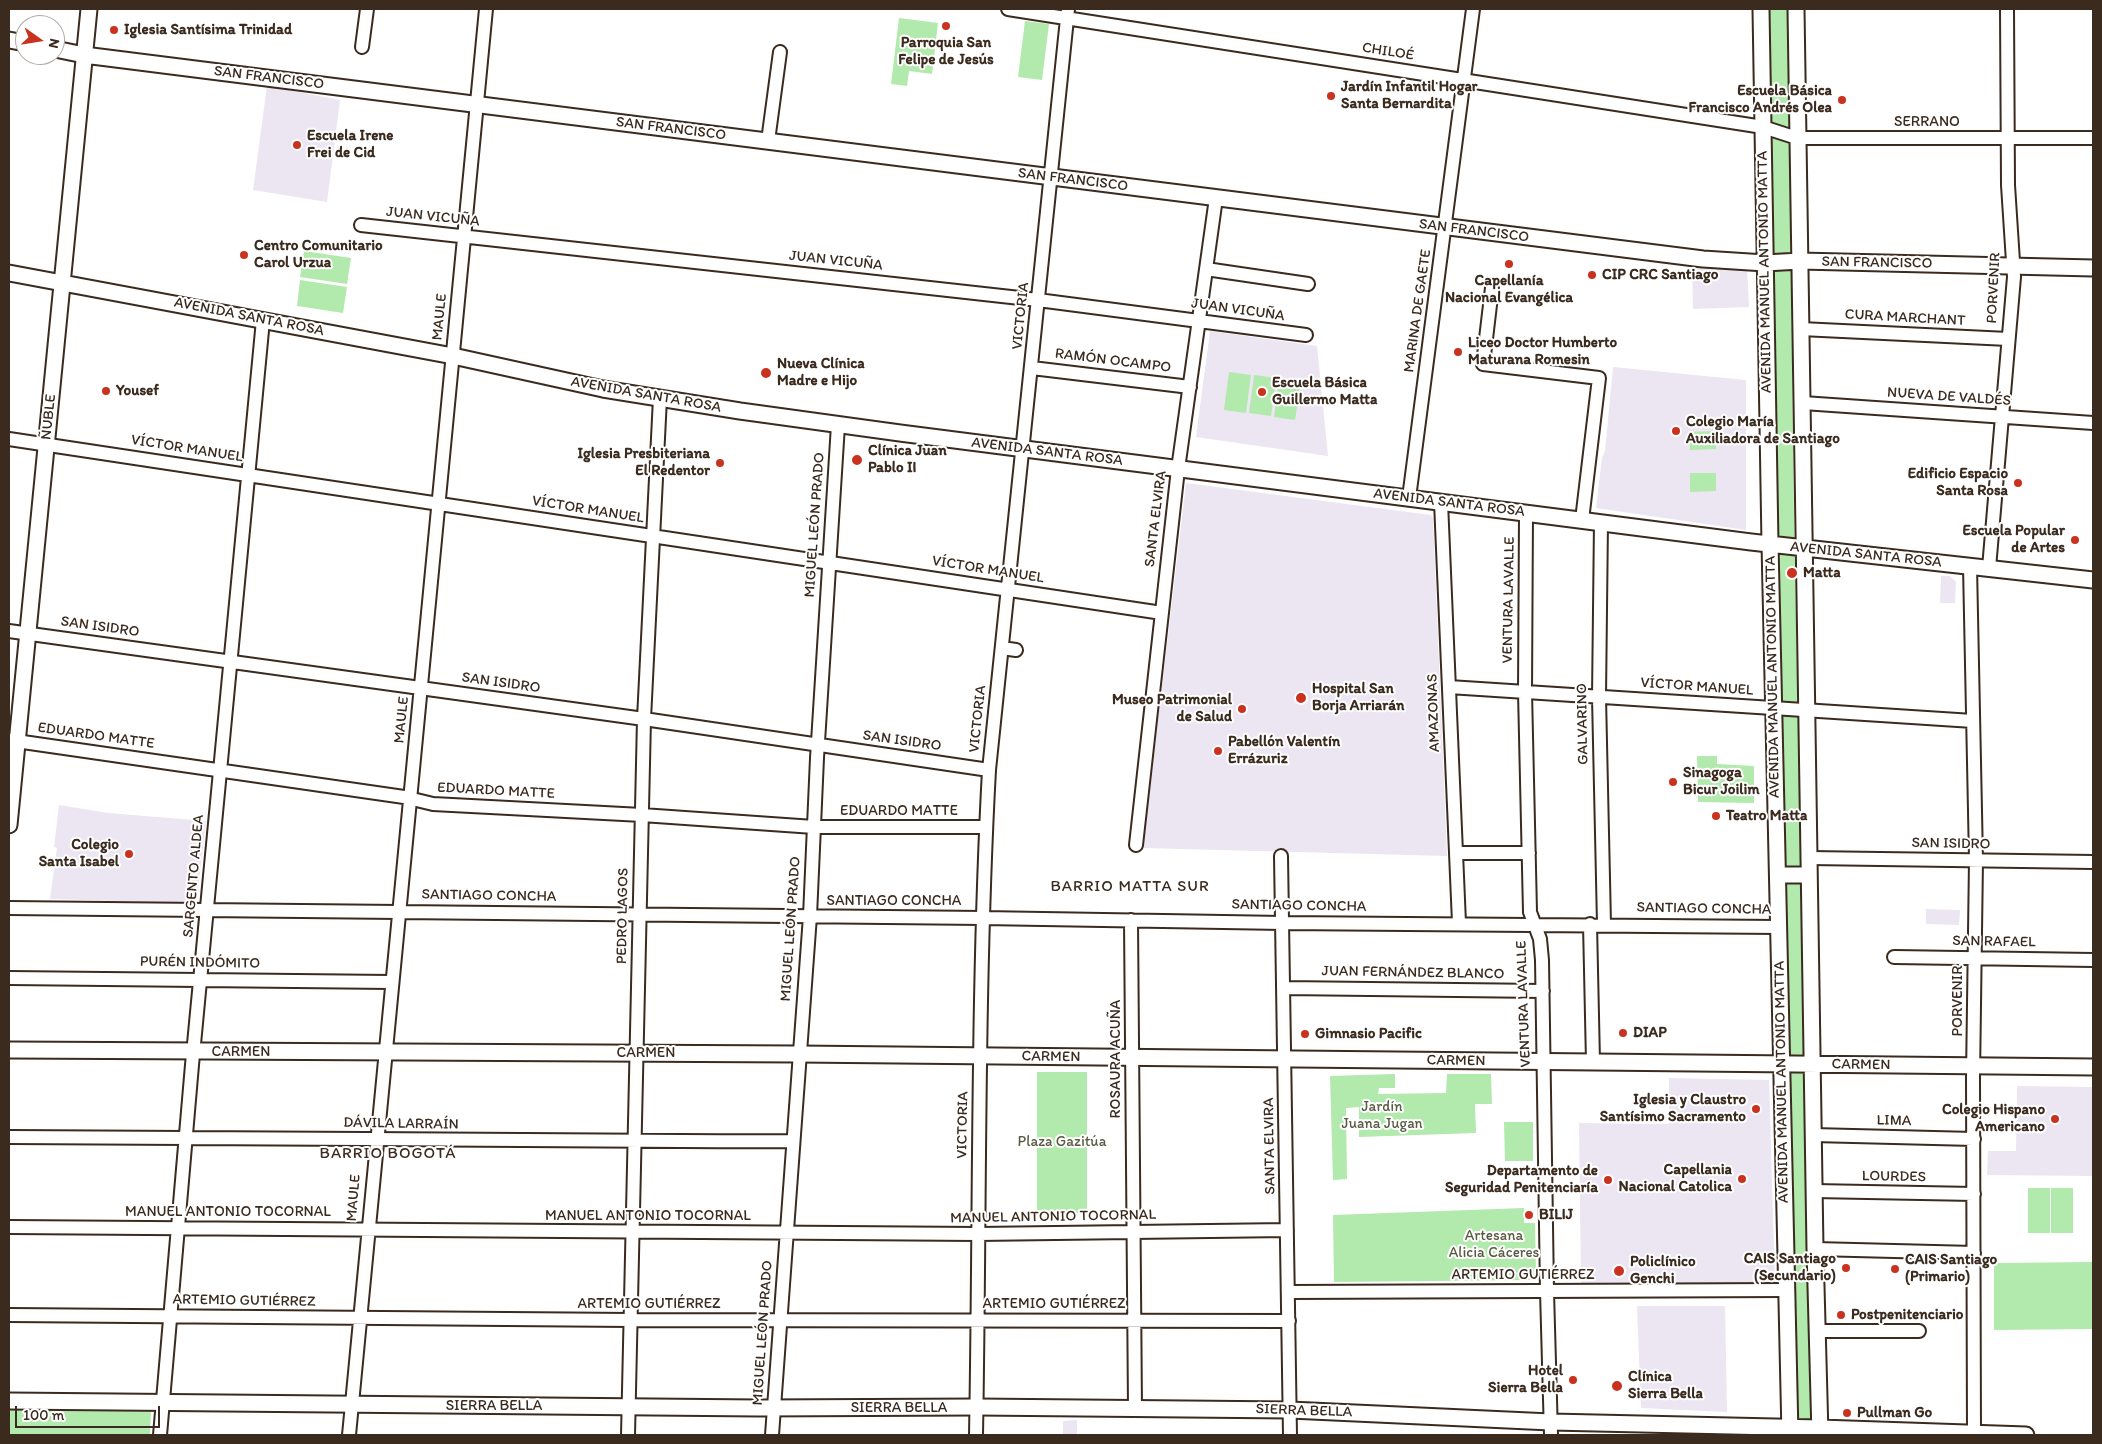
<!DOCTYPE html>
<html>
<head>
<meta charset="utf-8">
<style>
  body { margin:0 }
  #map { position:relative; width:2102px; height:1444px; overflow:hidden; background:#fff; font-family:Itim,sans-serif }
  canvas { display:block }
  .frame { position:absolute; inset:0; border:10px solid #3b2a1e; pointer-events:none }
  .north { position:absolute; left:15px; top:15px; width:50px; height:50px; box-sizing:border-box; background:#fff; border:1px solid #b1aaa5; border-radius:50%; rotate:103deg; font-size:14px; font-weight:700; line-height:20px; text-align:center; color:#3b2a1e }
  .north::after { content:''; display:block; margin:auto; width:18px; height:22px; background:#c8321e; clip-path:polygon(50% 0,100% 100%,50% 72%,0 100%) }
  .scale { position:absolute; left:15px; top:1406px; width:145px; height:22px; box-sizing:border-box; border:2px solid #3b2a1e; border-top:0; padding-left:6px; font-size:15px; line-height:18px; white-space:nowrap; color:#3b2a1e; -webkit-text-stroke:4px #fff; paint-order:stroke }
</style>
</head>
<body>
<div id="map">
<canvas width="2102" height="1444"></canvas>
<div class="frame"></div>
<div class="north">N</div>
<div class="scale">100 m</div>
</div>
<script>
const c = document.querySelector('canvas').getContext('2d');
c.lineJoin = 'round';
function fill(path, color) {
  c.fillStyle = color;
  c.fill(path, 'evenodd');
}
function stroke(path, color, width, dash) {
  c.strokeStyle = color;
  c.lineWidth = width;
  c.lineCap = dash ? 'butt' : 'round';
  c.setLineDash(dash || []);
  c.stroke(path);
}
function label(font, color, halo, rows, align = 'center') {
  c.font = font + ' Itim,sans-serif';
  c.lineWidth = 4;
  c.setLineDash([]);
  c.textBaseline = 'middle';
  c.strokeStyle = halo;
  c.fillStyle = color;
  for (const [text, x, y, turn = 0] of rows) {
    c.save();
    c.translate(x, y);
    c.rotate((+turn || 0) * Math.PI / 180);
    c.textAlign = isNaN(turn) ? turn : align;
    if (halo) c.strokeText(text, 0, 0);
    c.fillText(text, 0, 0);
    c.restore();
  }
}
const built = new Path2D(`
  M 267,86 L 340,100 L 327,202 L 253,190 Z
  M 1692,262 L 1747,268 L 1749,307 L 1693,309 Z
  M 1210,331 L 1317,346 L 1328,456 L 1196,437 Z
  M 1613,367 L 1746,380 L 1746,530 L 1596,508 L 1602,458 L 1605,451 Z
  M 1186,483 L 1431,515 L 1433,518 L 1447,856 L 1143,848 Z
  M 1941,576 L 1950,576 L 1956,582 L 1955,603 L 1940,603 Z
  M 59,805 L 108,813 L 206,821 L 197,898 L 190,903 L 50,899 L 57,848 L 54,847 Z
  M 1926,909 L 1960,910 L 1959,925 L 1926,924 Z
  M 1669,1078 L 1769,1080 L 1775,1285 L 1581,1285 L 1579,1123 L 1669,1124 Z
  M 2017,1086 L 2093,1087 L 2093,1176 L 1987,1175 L 1988,1151 L 2016,1151 Z
  M 1637,1306 L 1725,1306 L 1727,1412 L 1641,1408 Z
  M 1077,1420 L 1077,1435 L 1063,1435 L 1063,1421 Z`);
const green = new Path2D(`
  M 1769,9 L 1788,9 L 1794,519 L 1812,1435 L 1797,1435 L 1776,521 Z
  M 899,18 L 938,23 L 932,74 L 909,71 L 907,86 L 891,84 Z
  M 1025,21 L 1049,24 L 1042,80 L 1018,77 Z
  M 304,251 L 351,258 L 347,284 L 300,277 Z
  M 300,280 L 347,287 L 343,313 L 297,306 Z
  M 1229,372 L 1251,375 L 1246,413 L 1224,410 Z
  M 1254,375 L 1276,378 L 1271,416 L 1249,413 Z
  M 1279,379 L 1301,382 L 1295,420 L 1274,417 Z
  M 1716,431 L 1716,449 L 1690,450 L 1689,432 Z
  M 1690,473 L 1716,473 L 1716,491 L 1690,492 Z
  M 1697,756 L 1717,756 L 1717,764 L 1754,766 L 1754,803 L 1698,802 Z
  M 1037,1072 L 1087,1072 L 1087,1213 L 1037,1213 Z
  M 1395,1074 L 1395,1088 L 1379,1088 L 1378,1094 L 1446,1093 L 1447,1074 L 1491,1074 L 1492,1104 L 1475,1104 L 1476,1133 L 1359,1137 L 1359,1107 L 1346,1108 L 1347,1179 L 1333,1180 L 1330,1076 Z
  M 1504,1122 L 1533,1122 L 1533,1161 L 1505,1161 Z
  M 2028,1188 L 2050,1188 L 2050,1233 L 2028,1233 Z
  M 2051,1188 L 2073,1188 L 2073,1233 L 2051,1233 Z
  M 1524,1208 L 1524,1223 L 1535,1223 L 1536,1275 L 1531,1280 L 1334,1282 L 1333,1215 Z
  M 2093,1262 L 2093,1329 L 1994,1330 L 1994,1263 Z
  M 9,1408 L 151,1410 L 150,1435 L 9,1435 Z`);
const minor = new Path2D(`
  M 1008,9 L 1763,127 L 1797,138 L 2093,138
  M 362,47 L 367,9
  M 768,141 L 780,52
  M 361,225 L 1038,300 L 1306,335
  M 1206,269 L 1308,284
  M 1492,288 L 1483,364 L 1599,378 L 1582,520
  M 1801,329 L 2008,339
  M 1032,368 L 1190,387
  M 1803,403 L 2093,423
  M 9,439 L 1162,613
  M 1409,498 L 1473,9
  M 1441,502 L 1459,923
  M 1526,513 L 1525,692 L 1530,912 L 1540,939 L 1542,960 L 1547,1291 L 1551,1435
  M 1601,522 L 1599,697 L 1604,924
  M 1970,566 L 1976,860 L 1973,1077 L 1974,1435
  M 1989,568 L 2014,277 L 2008,185 L 2007,9
  M 9,631 L 644,719 L 989,770
  M 1002,648 L 1016,650
  M 1449,687 L 1973,721
  M 9,740 L 404,797 L 433,804 L 642,815 L 814,827 L 985,827
  M 1136,845 L 1178,469 L 1216,198
  M 1456,853 L 1529,853
  M 1281,856 L 1290,1435
  M 1809,858 L 2093,862
  M 9,908 L 983,918 L 1283,923 L 1779,927
  M 1131,920 L 1135,1409
  M 1590,924 L 1593,1062
  M 1894,957 L 2093,960
  M 9,978 L 391,982
  M 1284,988 L 1543,991
  M 1813,1135 L 1974,1139
  M 9,1137 C 270,1137 531,1142 792,1141
  M 1814,1191 L 1974,1194
  M 9,1227 L 978,1234 L 1287,1230
  M 1815,1249 L 1974,1253
  M 1288,1292 L 1787,1290
  M 9,1315 L 631,1320 L 1289,1321
  M 1817,1331 L 1919,1331
  M 160,1435 L 192,1065 L 263,320
  M 349,1435 L 486,9
  M 628,1435 L 644,719 L 660,398
  M 772,1435 L 810,916 L 817,758 L 838,425
  M 976,1435 C 980,1213 977,991 989,770 L 1068,9`);
const major = new Path2D(`
  M 1761,9 L 1770,544 L 1790,1435
  M 1796,9 L 1815,1249 L 1820,1435
  M 9,40 L 25,43
  M 55,49 L 84,55 L 1703,259 L 1765,263 L 1800,261 L 2093,268
  M 9,273 L 453,356 L 603,389 L 740,411 L 900,433 L 1751,542 L 2093,580
  M 9,825 L 89,9
  M 1778,875 L 1809,875
  M 9,1050 L 798,1054 L 2093,1067
  M 9,1401 L 759,1408 L 977,1407 L 1290,1410 L 1551,1422 L 1820,1428 L 2026,1435`);
const markers = [
  [946,26,5,"#c8321e"],
  [114,30,5,"#c8321e"],
  [1331,96,5,"#c8321e"],
  [1842,100,5,"#c8321e"],
  [297,145,5,"#c8321e"],
  [244,255,5,"#c8321e"],
  [1509,264,5,"#c8321e"],
  [1592,275,5,"#c8321e"],
  [1458,352,5,"#c8321e"],
  [766,373,6,"#c8321e"],
  [106,391,5,"#c8321e"],
  [1262,392,5,"#c8321e"],
  [1676,431,5,"#c8321e"],
  [857,460,6,"#c8321e"],
  [720,463,5,"#c8321e"],
  [2018,483,5,"#c8321e"],
  [2075,540,5,"#c8321e"],
  [1792,573,6,"#c8321e"],
  [1301,698,6,"#c8321e"],
  [1242,709,5,"#c8321e"],
  [1218,751,5,"#c8321e"],
  [1673,782,5,"#c8321e"],
  [1716,816,5,"#c8321e"],
  [129,854,5,"#c8321e"],
  [1623,1033,5,"#c8321e"],
  [1305,1034,5,"#c8321e"],
  [1756,1109,5,"#c8321e"],
  [2055,1119,5,"#c8321e"],
  [1742,1179,5,"#c8321e"],
  [1608,1180,5,"#c8321e"],
  [1529,1215,5,"#c8321e"],
  [1846,1268,5,"#c8321e"],
  [1895,1269,5,"#c8321e"],
  [1619,1271,6,"#c8321e"],
  [1841,1315,5,"#c8321e"],
  [1573,1380,5,"#c8321e"],
  [1617,1386,6,"#c8321e"],
  [1847,1413,5,"#c8321e"]
];
const poiNames = [
  ["Iglesia Santísima Trinidad",124,30],
  ["Parroquia San",946,43,"center"],
  ["Felipe de Jesús",946,60,"center"],
  ["Jardín Infantil Hogar",1341,87],
  ["Santa Bernardita",1341,104],
  ["Escuela Básica",1832,91,"right"],
  ["Francisco Andrés Olea",1832,108,"right"],
  ["Escuela Irene",307,136],
  ["Frei de Cid",307,153],
  ["Centro Comunitario",254,246],
  ["Carol Urzua",254,263],
  ["CIP CRC Santiago",1602,275],
  ["Capellanía",1509,281,"center"],
  ["Nacional Evangélica",1509,298,"center"],
  ["Liceo Doctor Humberto",1468,343],
  ["Maturana Romesin",1468,360],
  ["Nueva Clínica",777,364],
  ["Madre e Hijo",777,381],
  ["Escuela Básica",1272,383],
  ["Guillermo Matta",1272,400],
  ["Yousef",116,391],
  ["Colegio María",1686,422],
  ["Auxiliadora de Santiago",1686,439],
  ["Clínica Juan",868,451],
  ["Pablo II",868,468],
  ["Iglesia Presbiteriana",710,454,"right"],
  ["El Redentor",710,471,"right"],
  ["Edificio Espacio",2008,474,"right"],
  ["Santa Rosa",2008,491,"right"],
  ["Escuela Popular",2065,531,"right"],
  ["de Artes",2065,548,"right"],
  ["Matta",1803,573],
  ["Hospital San",1312,689],
  ["Borja Arriarán",1312,706],
  ["Museo Patrimonial",1232,700,"right"],
  ["de Salud",1232,717,"right"],
  ["Pabellón Valentín",1228,742],
  ["Errázuriz",1228,759],
  ["Sinagoga",1683,773],
  ["Bicur Joilim",1683,790],
  ["Teatro Matta",1726,816],
  ["Colegio",119,845,"right"],
  ["Santa Isabel",119,862,"right"],
  ["DIAP",1633,1033],
  ["Gimnasio Pacific",1315,1034],
  ["Iglesia y Claustro",1746,1100,"right"],
  ["Santísimo Sacramento",1746,1117,"right"],
  ["Colegio Hispano",2045,1110,"right"],
  ["Americano",2045,1127,"right"],
  ["Capellania",1732,1170,"right"],
  ["Nacional Catolica",1732,1187,"right"],
  ["Departamento de",1598,1171,"right"],
  ["Seguridad Penitenciaría",1598,1188,"right"],
  ["BILIJ",1539,1215],
  ["CAIS Santiago",1836,1259,"right"],
  ["(Secundario)",1836,1276,"right"],
  ["CAIS Santiago",1905,1260],
  ["(Primario)",1905,1277],
  ["Policlínico",1630,1262],
  ["Genchi",1630,1279],
  ["Postpenitenciario",1851,1315],
  ["Hotel",1563,1371,"right"],
  ["Sierra Bella",1563,1388,"right"],
  ["Clínica",1628,1377],
  ["Sierra Bella",1628,1394],
  ["Pullman Go",1857,1413]
];
const streetNames = [
  ["CHILOÉ",1388,52,9],
  ["SAN FRANCISCO",269,78,7],
  ["SERRANO",1927,122],
  ["SAN FRANCISCO",671,129,7],
  ["SAN FRANCISCO",1073,180,7],
  ["JUAN VICUÑA",433,217,6],
  ["SAN FRANCISCO",1474,231,7],
  ["JUAN VICUÑA",836,261,6],
  ["SAN FRANCISCO",1877,263,1],
  ["AVENIDA MANUEL ANTONIO MATTA",1765,272,-91],
  ["PORVENIR",1994,288,-87],
  ["JUAN VICUÑA",1238,310,8],
  ["MARINA DE GAETE",1418,311,-82],
  ["VICTORIA",1021,316,-84],
  ["AVENIDA SANTA ROSA",249,317,11],
  ["MAULE",440,317,-84],
  ["CURA MARCHANT",1905,318,3],
  ["RAMÓN OCAMPO",1113,361,7],
  ["AVENIDA SANTA ROSA",646,395,10],
  ["NUEVA DE VALDÉS",1949,397,4],
  ["ÑUBLE",49,417,-84],
  ["VÍCTOR MANUEL",187,449,9],
  ["AVENIDA SANTA ROSA",1047,452,7],
  ["AVENIDA SANTA ROSA",1449,503,7],
  ["VÍCTOR MANUEL",588,510,9],
  ["SANTA ELVIRA",1156,519,-83],
  ["MIGUEL LEÓN PRADO",815,525,-86],
  ["AVENIDA SANTA ROSA",1866,555,6],
  ["VÍCTOR MANUEL",988,570,9],
  ["VENTURA LAVALLE",1509,600,-89],
  ["SAN ISIDRO",100,627,8],
  ["AVENIDA MANUEL ANTONIO MATTA",1773,677,-91],
  ["SAN ISIDRO",501,683,8],
  ["VÍCTOR MANUEL",1697,687,4],
  ["AMAZONAS",1434,713,-92],
  ["VICTORIA",978,719,-84],
  ["MAULE",402,720,-84],
  ["GALVARINO",1583,724,-91],
  ["EDUARDO MATTE",96,736,8],
  ["SAN ISIDRO",902,741,8],
  ["EDUARDO MATTE",496,791,3],
  ["EDUARDO MATTE",899,811],
  ["SAN ISIDRO",1951,844,1],
  ["SARGENTO ALDEA",194,876,-85],
  ["SANTIAGO CONCHA",489,896,1],
  ["SANTIAGO CONCHA",894,901],
  ["SANTIAGO CONCHA",1299,906,1],
  ["SANTIAGO CONCHA",1704,909,1],
  ["PEDRO LAGOS",623,916,-89],
  ["MIGUEL LEÓN PRADO",791,929,-86],
  ["SAN RAFAEL",1994,942,1],
  ["PURÉN INDÓMITO",200,963,1],
  ["JUAN FERNÁNDEZ BLANCO",1413,973,1],
  ["PORVENIR",1958,1001,-90],
  ["VENTURA LAVALLE",1524,1004,-92],
  ["CARMEN",241,1052],
  ["CARMEN",646,1053],
  ["CARMEN",1051,1057,1],
  ["ROSAURA ACUÑA",1116,1059,-90],
  ["CARMEN",1456,1061,1],
  ["CARMEN",1861,1065,1],
  ["AVENIDA MANUEL ANTONIO MATTA",1782,1082,-91],
  ["LIMA",1894,1121,1],
  ["DÁVILA LARRAÍN",401,1124,1],
  ["VICTORIA",963,1125,-89],
  ["SANTA ELVIRA",1270,1146,-91],
  ["LOURDES",1894,1177,1],
  ["MAULE",354,1198,-85],
  ["MANUEL ANTONIO TOCORNAL",228,1212],
  ["MANUEL ANTONIO TOCORNAL",648,1216],
  ["MANUEL ANTONIO TOCORNAL",1053,1217,-1],
  ["ARTEMIO GUTIÉRREZ",1523,1275],
  ["ARTEMIO GUTIÉRREZ",244,1301,1],
  ["ARTEMIO GUTIÉRREZ",649,1304],
  ["ARTEMIO GUTIÉRREZ",1054,1304],
  ["MIGUEL LEÓN PRADO",763,1333,-86],
  ["SIERRA BELLA",494,1406],
  ["SIERRA BELLA",899,1408],
  ["SIERRA BELLA",1304,1411,2]
];
const parkNames = [
  ["Jardín",1382,1107],
  ["Juana Jugan",1382,1124],
  ["Plaza Gazitúa",1062,1142],
  ["Artesana",1494,1236],
  ["Alicia Cáceres",1494,1253]
];
const neighbourhoodNames = [
  ["BARRIO MATTA SUR",1130,887],
  ["BARRIO BOGOTÁ",388,1154]
];
fill(built, '#ece5f2');
fill(green, '#b2e9ac');
stroke(minor, '#3b2a1e', 16);
stroke(major, '#3b2a1e', 19);
stroke(minor, '#fff', 12);
stroke(major, '#fff', 15);
for (const [x, y, r, color] of markers) {
  const dot = new Path2D();
  dot.arc(x, y, r, 0, 2 * Math.PI);
  c.fillStyle = color;
  c.fill(dot);
  stroke(dot, '#fff', 2);
}
label('bold 15px', '#3b2a1e', '#fff', poiNames, 'left');
label('15px', '#3b2a1e', '#fff', streetNames);
label('15px', '#595a42', '#fff', parkNames);
c.letterSpacing = '1px';
label('16px', '#3b2a1e', '#fff', neighbourhoodNames);
c.letterSpacing = '0px';
</script>
</body>
</html>
